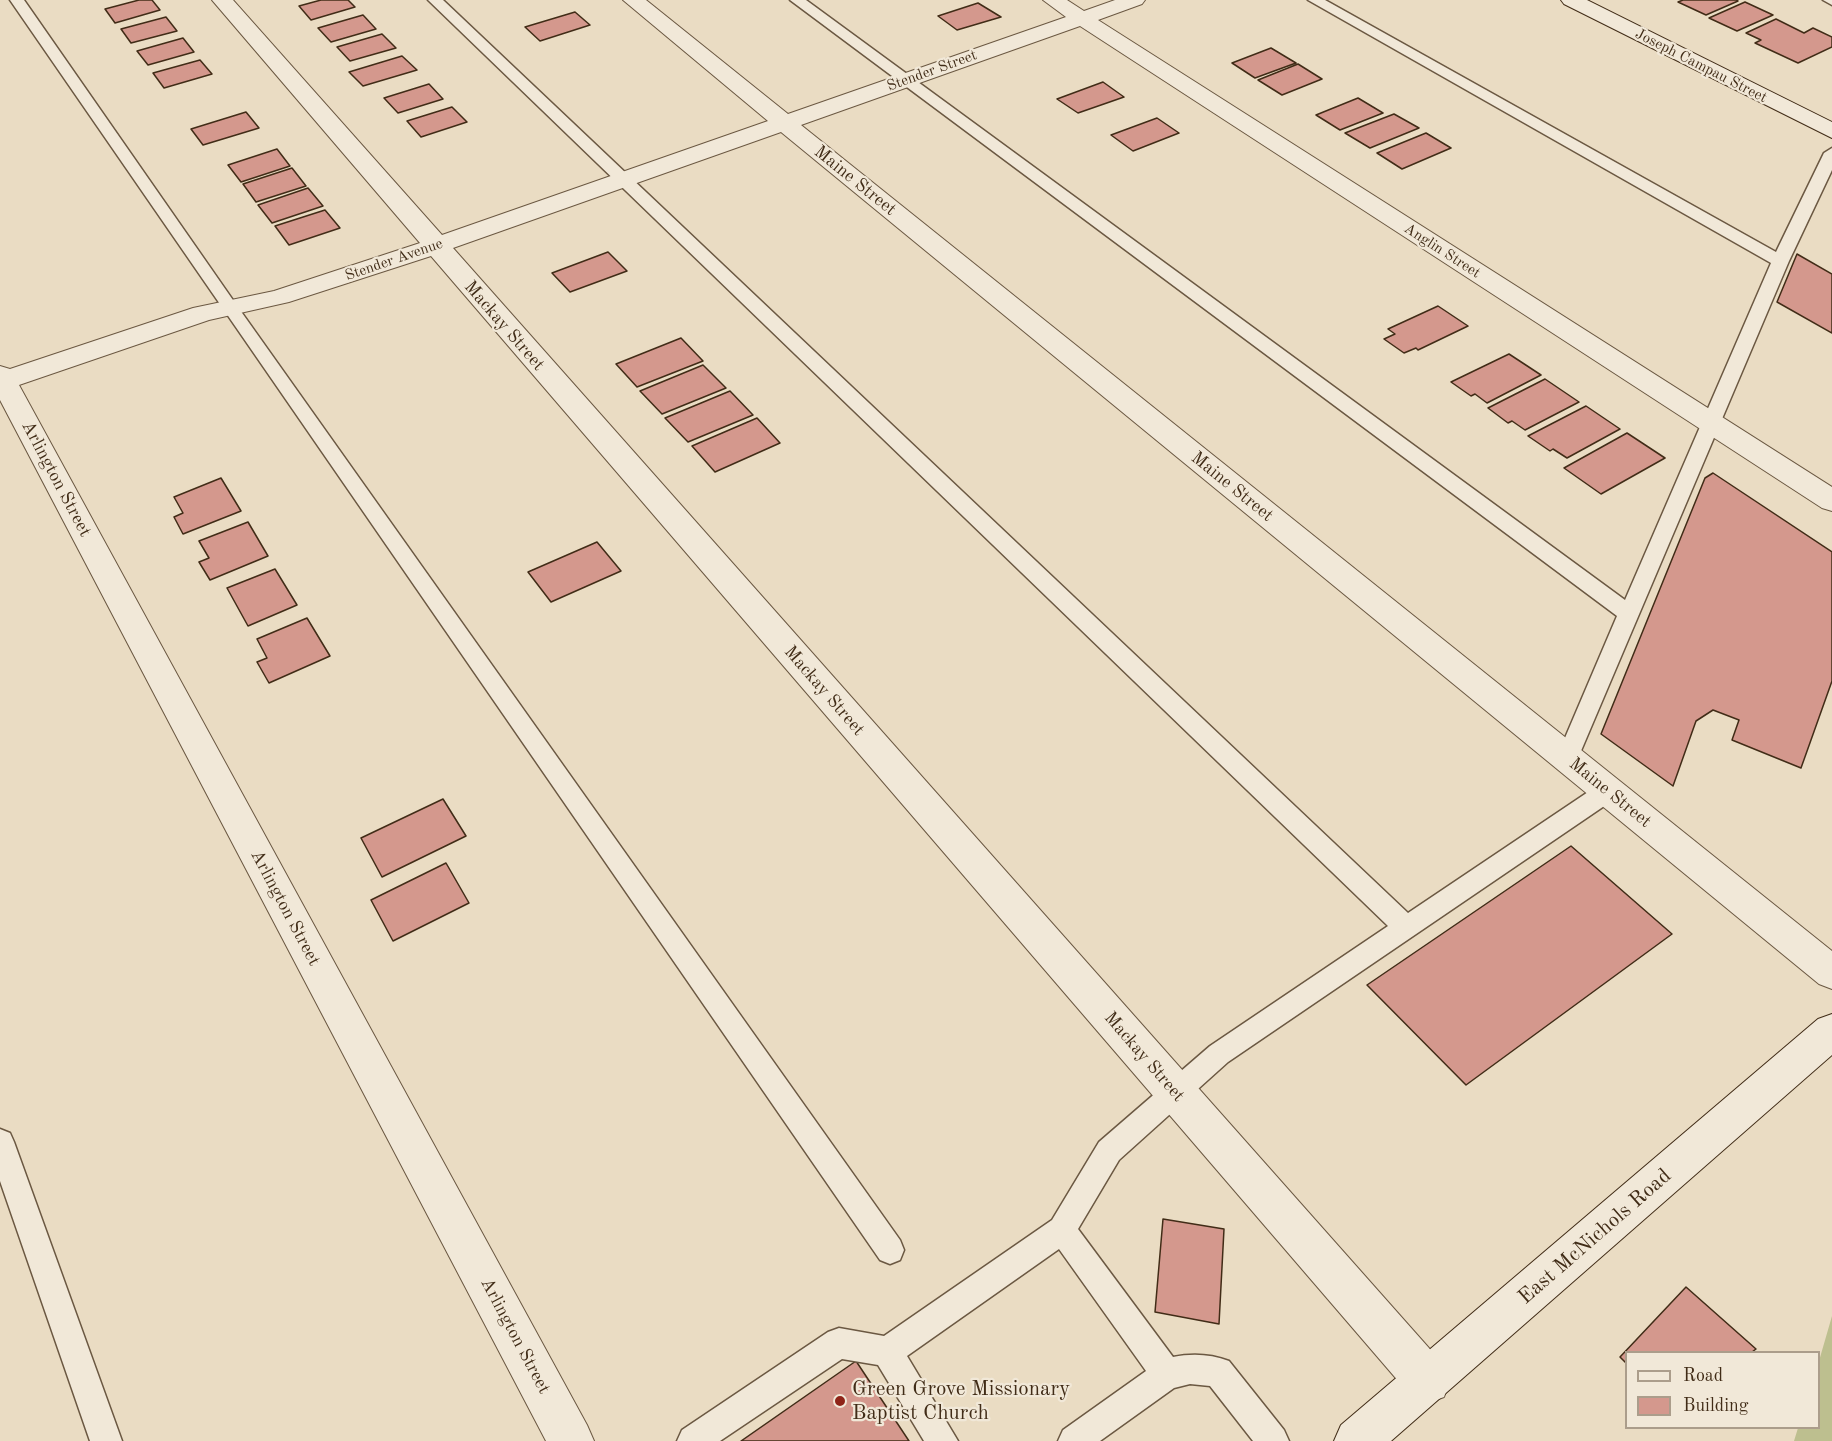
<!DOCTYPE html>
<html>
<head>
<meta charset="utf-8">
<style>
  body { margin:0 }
  #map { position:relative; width:1832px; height:1441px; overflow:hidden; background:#eadcc3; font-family:"Old Standard TT",serif }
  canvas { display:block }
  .legend { position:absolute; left:1625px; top:1351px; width:195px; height:78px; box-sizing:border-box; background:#f1e8d8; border:2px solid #ab9d8b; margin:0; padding:8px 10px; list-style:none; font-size:18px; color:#412c17 }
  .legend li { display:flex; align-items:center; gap:12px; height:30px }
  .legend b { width:30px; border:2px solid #ab9d8b }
</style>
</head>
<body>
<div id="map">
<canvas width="1832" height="1441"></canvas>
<ul class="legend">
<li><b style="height:8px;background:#f1e8d8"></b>Road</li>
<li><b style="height:16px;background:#d4988d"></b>Building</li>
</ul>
</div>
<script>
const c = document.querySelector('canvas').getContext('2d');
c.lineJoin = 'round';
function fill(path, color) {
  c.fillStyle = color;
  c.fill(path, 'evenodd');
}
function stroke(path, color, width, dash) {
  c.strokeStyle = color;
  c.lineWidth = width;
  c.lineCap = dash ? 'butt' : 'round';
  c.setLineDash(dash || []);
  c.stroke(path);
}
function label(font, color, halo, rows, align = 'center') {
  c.font = font + ' "Old Standard TT",serif';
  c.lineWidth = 4.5;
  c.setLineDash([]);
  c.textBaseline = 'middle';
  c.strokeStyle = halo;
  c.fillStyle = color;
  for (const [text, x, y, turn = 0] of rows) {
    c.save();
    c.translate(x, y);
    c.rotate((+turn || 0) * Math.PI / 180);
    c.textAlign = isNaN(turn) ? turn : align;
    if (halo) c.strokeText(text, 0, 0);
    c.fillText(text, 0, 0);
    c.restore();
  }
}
const green = new Path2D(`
  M 1832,1316 L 1832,1441 L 1794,1441 L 1798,1428 L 1818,1428 L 1819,1361 Z`);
const building = new Path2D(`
  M 139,0 L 152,0 L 160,10 L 115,23 L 105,9 Z
  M 321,0 L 348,0 L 355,7 L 311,20 L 299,6 Z
  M 1683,0 L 1737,0 L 1738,1 L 1706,15 L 1678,2 Z
  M 1745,2 L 1773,15 L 1737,31 L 1709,18 Z
  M 978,3 L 1001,17 L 957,30 L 938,16 Z
  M 575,12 L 590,25 L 540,41 L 525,27 Z
  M 363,15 L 376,29 L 331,42 L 318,28 Z
  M 166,17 L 177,31 L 131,43 L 121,29 Z
  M 1776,19 L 1804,33 L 1813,28 L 1832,37 L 1832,47 L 1798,63 L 1755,43 L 1761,40 L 1746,33 Z
  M 382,34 L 396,48 L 350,61 L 337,47 Z
  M 183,38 L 194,52 L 148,65 L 137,51 Z
  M 1271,48 L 1296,63 L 1255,78 L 1232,63 Z
  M 402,56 L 417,70 L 363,86 L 349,72 Z
  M 200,60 L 212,74 L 164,88 L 153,73 Z
  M 1298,64 L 1322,79 L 1282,95 L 1258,80 Z
  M 1103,82 L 1124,97 L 1078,113 L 1057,99 Z
  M 429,84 L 443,99 L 398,113 L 384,98 Z
  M 1358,98 L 1383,113 L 1340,130 L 1316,115 Z
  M 452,107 L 467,122 L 421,137 L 407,121 Z
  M 246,112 L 259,128 L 203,145 L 191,129 Z
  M 1394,114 L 1419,128 L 1370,148 L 1345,133 Z
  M 1157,118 L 1179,133 L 1133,151 L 1111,135 Z
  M 1426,133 L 1451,148 L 1402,169 L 1377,153 Z
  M 277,149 L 290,166 L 241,182 L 228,165 Z
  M 292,168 L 306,186 L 256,202 L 243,184 Z
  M 308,188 L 323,206 L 272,223 L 258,205 Z
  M 325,210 L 340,228 L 289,245 L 275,226 Z
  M 608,252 L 627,271 L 570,292 L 552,273 Z
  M 1797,254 L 1832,274 L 1832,333 L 1777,302 Z
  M 1438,306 L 1468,326 L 1418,350 L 1416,348 L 1404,353 L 1384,339 L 1395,334 L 1388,329 Z
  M 681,338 L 703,361 L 637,387 L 616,364 Z
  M 1509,354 L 1541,375 L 1487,403 L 1475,394 L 1471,396 L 1451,382 Z
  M 703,365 L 726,388 L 662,414 L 640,391 Z
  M 1545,379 L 1579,402 L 1525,430 L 1512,421 L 1508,423 L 1488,408 Z
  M 730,391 L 753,415 L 688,442 L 665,418 Z
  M 1586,406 L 1620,429 L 1567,458 L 1553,449 L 1550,451 L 1528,436 Z
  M 757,418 L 780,443 L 715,472 L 692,446 Z
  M 1627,433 L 1665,458 L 1601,494 L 1564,468 Z
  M 1713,473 L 1832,552 L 1832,681 L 1801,768 L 1732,740 L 1739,720 L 1713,710 L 1696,721 L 1673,786 L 1601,734 L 1705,478 Z
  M 221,478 L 241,511 L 183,534 L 174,517 L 183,513 L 174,497 Z
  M 248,522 L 268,556 L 210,580 L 199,562 L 209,558 L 199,541 Z
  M 597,542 L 621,571 L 551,602 L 528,572 Z
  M 275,569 L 297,605 L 248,626 L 227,588 Z
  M 307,618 L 330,656 L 269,683 L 257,662 L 267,658 L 257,639 Z
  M 443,799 L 466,836 L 382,877 L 361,838 Z
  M 1571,846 L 1672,934 L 1466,1085 L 1367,985 Z
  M 446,863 L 469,903 L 393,941 L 371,900 Z
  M 1163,1219 L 1224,1229 L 1219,1324 L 1155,1312 Z
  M 1686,1287 L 1756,1349 L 1752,1352 L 1626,1352 L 1626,1363 L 1620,1357 Z
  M 856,1361 L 909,1441 L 741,1441 Z`);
const lane = new Path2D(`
  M 10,0 L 24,0 L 235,303 L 900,1240 L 904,1250 L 900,1260 L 890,1264 L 880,1260 Z
  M 428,0 L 443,0 L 1408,913 L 1600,784 L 1608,782 L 1616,784 L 1620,791 L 1616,798 L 1228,1062 L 1119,1160 L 1078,1229 L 1173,1357 C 1192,1353 1211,1354 1229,1361 L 1284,1430 L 1289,1441 L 1253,1441 L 1210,1386 L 1190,1384 L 1174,1388 L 1100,1441 L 1058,1441 L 1063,1430 L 1146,1371 L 1059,1249 L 907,1356 L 958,1441 L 924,1441 L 878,1365 L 842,1359 L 720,1441 L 677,1441 L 682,1430 L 828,1332 L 839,1328 L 884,1336 L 1052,1220 L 1099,1142 L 1210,1046 L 1388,926 Z
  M 790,0 L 806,0 L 1625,600 L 1771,263 L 1308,0 L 1325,0 L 1776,252 L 1824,153 L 1832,148 L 1832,170 L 1789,261 L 1575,765 L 1567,768 L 1559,765 L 1556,759 L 1617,616 Z
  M 1823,0 L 1832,0 L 1832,5 Z
  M 0,1129 L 10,1133 L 14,1142 L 122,1441 L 90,1441 L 0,1181 Z`);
const street = new Path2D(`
  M 212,0 L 233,0 L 442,235 L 768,121 L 623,0 L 646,0 L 788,114 L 1066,17 L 1043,0 L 1067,0 L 1084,11 L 1115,0 L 1145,0 L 1142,4 L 1098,20 L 1832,487 L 1832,511 L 1822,508 L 1080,26 L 801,125 L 1832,951 L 1832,989 L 1819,984 L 781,132 L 453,248 L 1444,1365 L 1450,1381 L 1444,1397 L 1428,1403 L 1412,1397 L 431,256 L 289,302 L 209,320 L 19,385 L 587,1425 L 594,1441 L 546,1441 L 0,400 L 0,366 L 10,369 L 193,308 L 274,291 L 420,243 Z`);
const secondary = new Path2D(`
  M 1561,0 L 1587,0 L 1832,122 L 1832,138 L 1564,4 Z
  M 1832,1014 L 1832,1055 L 1391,1441 L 1334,1441 L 1341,1425 L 1818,1019 Z`);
const markers = [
  [840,1401,6,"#8f2418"]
];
const farStreetnames = [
  ["Joseph Campau Street",1701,66,27],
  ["Stender Street",932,71,-20],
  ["Anglin Street",1442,251,33],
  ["Stender Avenue",394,260,-19]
];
const streetNames = [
  ["Maine Street",855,181,39],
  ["Mackay Street",504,326,49],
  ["Arlington Street",56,479,62],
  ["Maine Street",1232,487,39],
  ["Mackay Street",824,691,49],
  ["Maine Street",1610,793,39],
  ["Arlington Street",285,908,62],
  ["Mackay Street",1144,1057,49],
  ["Arlington Street",515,1336,62]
];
const nearStreetnames = [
  ["East McNichols Road",1595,1237,-41]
];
const nearPoinames = [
  ["Green Grove Missionary",852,1389],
  ["Baptist Church",852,1413]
];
fill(green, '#bdbf8f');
fill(building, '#d4988d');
stroke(building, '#412c17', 1.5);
stroke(lane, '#6b5842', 3);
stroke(street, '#6b5842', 2);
stroke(secondary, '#412c17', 2);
fill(lane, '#f1e8d8');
fill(street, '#f1e8d8');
fill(secondary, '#f1e8d8');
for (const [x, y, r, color] of markers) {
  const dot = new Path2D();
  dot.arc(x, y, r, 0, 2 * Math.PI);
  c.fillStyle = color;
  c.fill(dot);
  stroke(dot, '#f1e8d8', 2);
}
label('15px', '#412c17', '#f1e8d8', farStreetnames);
label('18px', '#412c17', '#f1e8d8', streetNames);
label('21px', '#412c17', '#f1e8d8', nearStreetnames);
label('21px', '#412c17', '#f1e8d8', nearPoinames, 'left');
</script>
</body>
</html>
